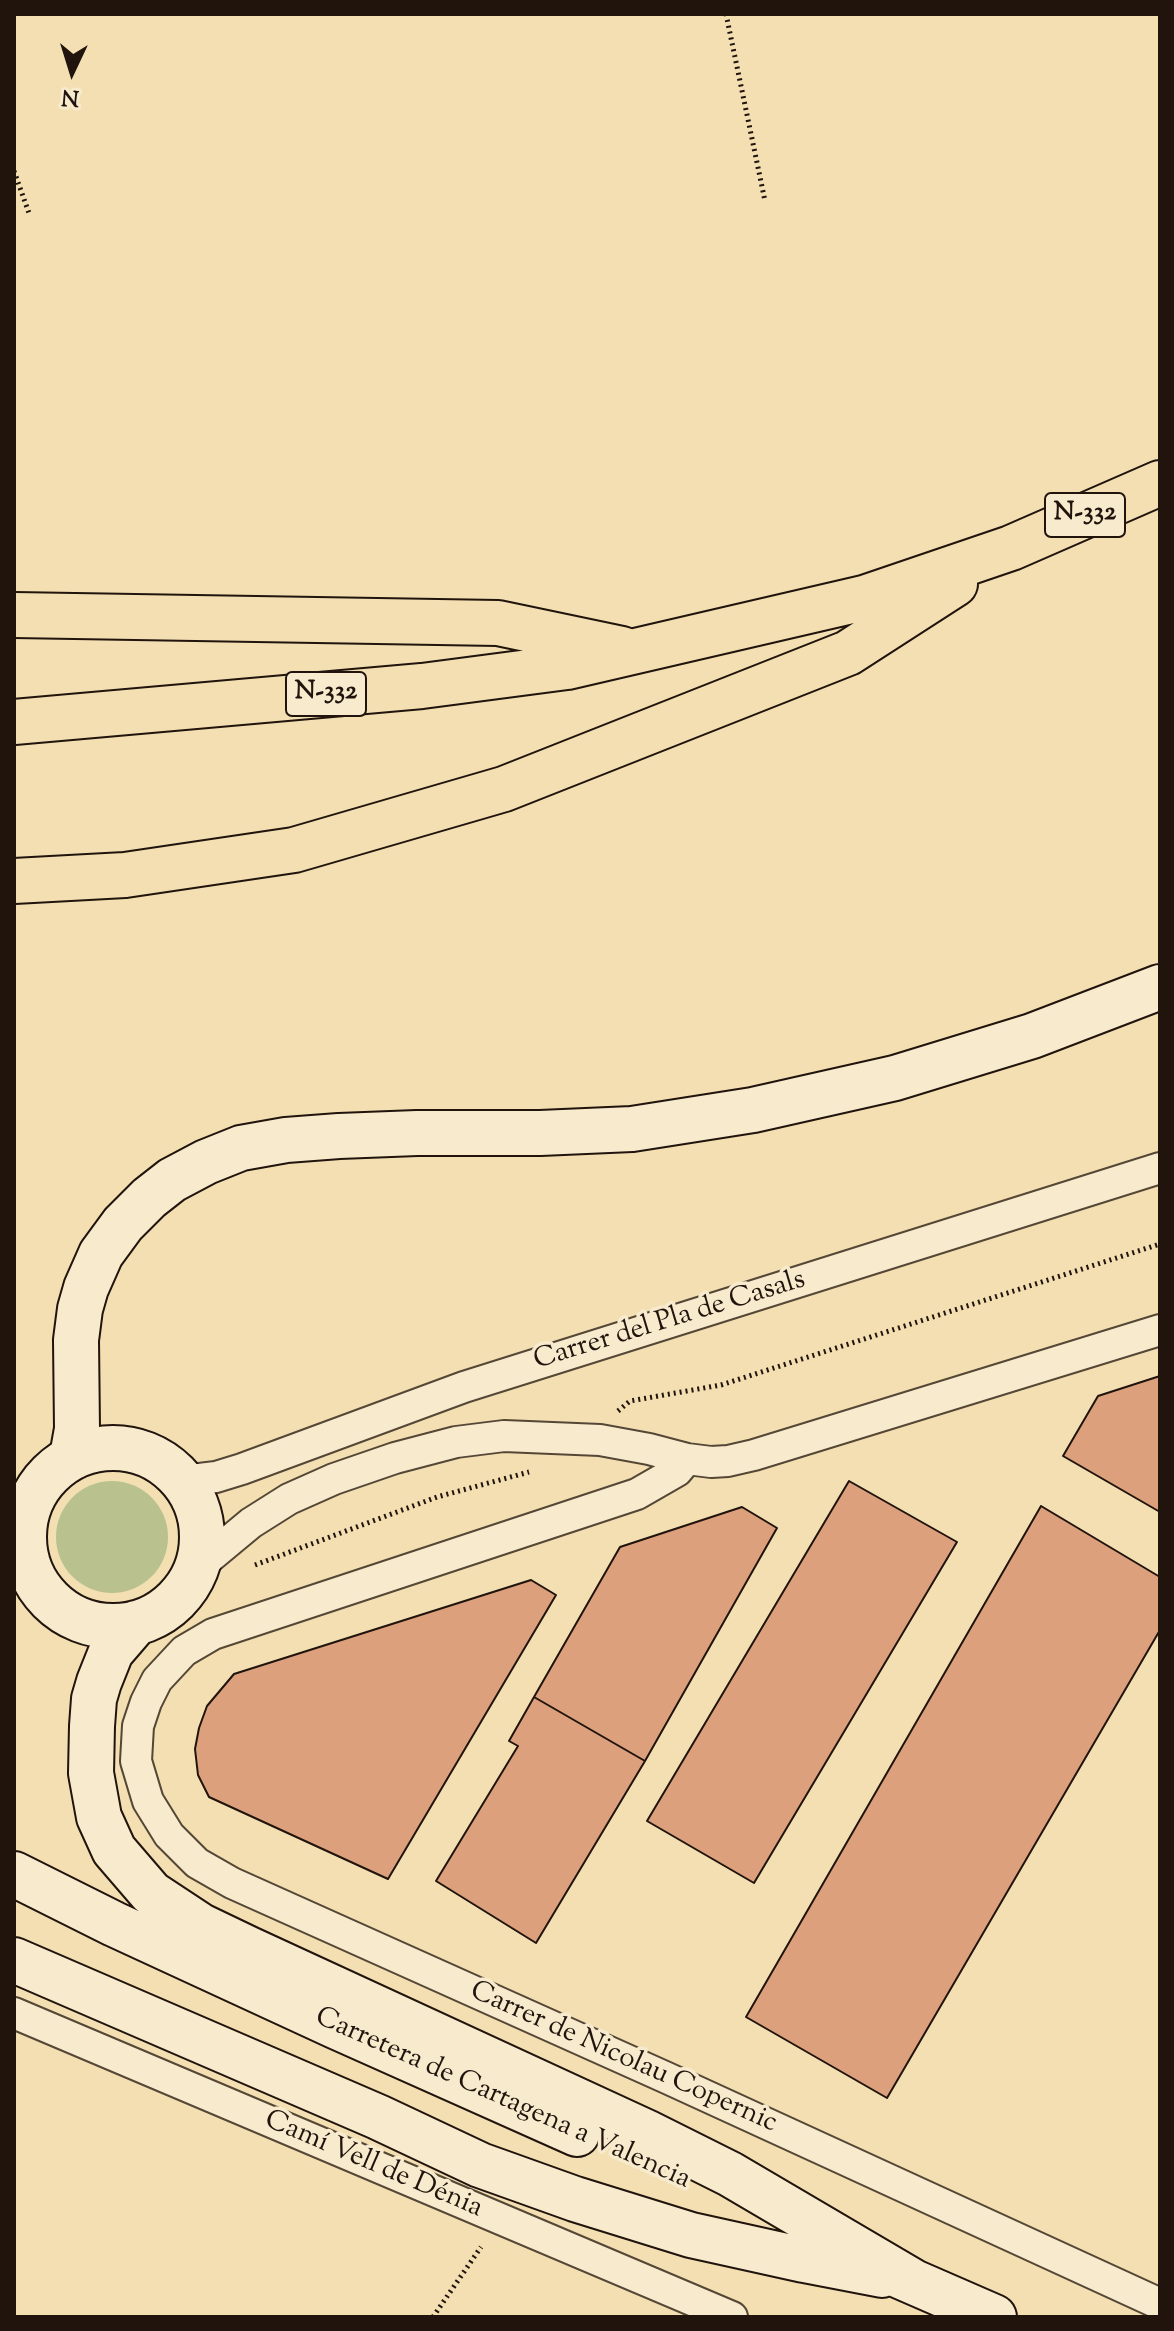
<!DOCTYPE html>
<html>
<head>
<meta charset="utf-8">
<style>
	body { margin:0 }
	#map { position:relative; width:1174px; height:2331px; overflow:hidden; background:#f3dfb2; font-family:"Sorts Mill Goudy",serif }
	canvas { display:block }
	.frame { position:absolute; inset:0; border:16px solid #20140d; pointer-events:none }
	.north { position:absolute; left:32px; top:32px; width:80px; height:80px; -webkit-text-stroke:6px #f7eacd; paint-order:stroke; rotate:184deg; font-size:22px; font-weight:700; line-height:32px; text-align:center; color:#20140d }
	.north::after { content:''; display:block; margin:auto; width:28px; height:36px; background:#20140d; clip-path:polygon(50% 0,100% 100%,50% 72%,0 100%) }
</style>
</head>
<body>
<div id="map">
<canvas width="1174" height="2331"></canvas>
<div class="frame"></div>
<div class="north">N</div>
</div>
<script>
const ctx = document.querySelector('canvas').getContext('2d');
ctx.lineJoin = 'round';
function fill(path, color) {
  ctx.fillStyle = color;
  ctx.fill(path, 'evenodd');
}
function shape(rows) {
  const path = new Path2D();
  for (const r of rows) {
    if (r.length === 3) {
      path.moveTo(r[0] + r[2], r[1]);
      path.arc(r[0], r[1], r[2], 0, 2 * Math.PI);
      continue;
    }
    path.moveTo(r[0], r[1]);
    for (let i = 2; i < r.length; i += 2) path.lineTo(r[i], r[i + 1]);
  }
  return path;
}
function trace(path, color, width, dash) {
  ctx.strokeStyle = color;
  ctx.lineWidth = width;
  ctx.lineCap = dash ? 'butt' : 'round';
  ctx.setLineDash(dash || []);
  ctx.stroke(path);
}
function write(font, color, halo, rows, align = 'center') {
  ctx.font = font + ' "Sorts Mill Goudy",serif';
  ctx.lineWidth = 7;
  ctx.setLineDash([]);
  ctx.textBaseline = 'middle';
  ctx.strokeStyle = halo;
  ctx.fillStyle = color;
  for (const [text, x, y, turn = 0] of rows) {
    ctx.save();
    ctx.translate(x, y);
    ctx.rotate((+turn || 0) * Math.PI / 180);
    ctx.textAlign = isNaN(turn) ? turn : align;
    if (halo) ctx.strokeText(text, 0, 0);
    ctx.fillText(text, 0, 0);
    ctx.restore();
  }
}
const green = shape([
	[112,1537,56]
]);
const building = shape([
	[1160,1376,1160,1512,1063,1456,1098,1396,1160,1376],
	[849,1481,957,1542,754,1883,647,1821,849,1481],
	[1041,1506,1160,1577,1160,1630,887,2098,746,2017,1041,1506],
	[742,1507,777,1528,645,1761,534,1697,620,1547,742,1507],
	[531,1580,556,1595,388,1879,209,1797,198,1775,195,1749,199,1728,207,1706,234,1674,531,1580],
	[534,1697,645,1761,536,1943,436,1881,518,1746,509,1741,534,1697]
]);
const path = shape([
	[726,14,765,201],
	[14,171,30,216],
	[618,1411,630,1401,721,1385,1160,1244],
	[255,1565,437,1497,529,1472],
	[433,2317,481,2247]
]);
const minor = shape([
	[687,1459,677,1471,637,1494,213,1634,184,1651,157,1680,146,1702,138,1726,136,1761,148,1801,169,1835,197,1863,232,1883,667,2078,1160,2304],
	[183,1481,216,1477,242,1469,464,1387,1160,1168],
	[198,1567,251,1523,289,1499,334,1479,395,1458,456,1442,504,1436,600,1440,649,1449,687,1459,711,1462,728,1461,754,1455,1160,1330],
	[14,2013,732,2317]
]);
const secondary = shape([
	[113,1537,89],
	[72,1457,77,1429,76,1340,80,1309,86,1288,101,1254,123,1224,149,1198,172,1180,206,1162,241,1148,286,1140,339,1136,417,1133,540,1133,632,1129,753,1110,895,1078,1032,1036,1160,987],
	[136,1623,111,1652,99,1682,94,1699,92,1726,91,1773,99,1817,114,1850,151,1893,201,1926,249,1949,646,2132,730,2174,912,2281],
	[14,1874,114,1924,335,2026,577,2134],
	[14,1960,378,2117,480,2165,575,2199,691,2235,804,2260,882,2275],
	[886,2270,994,2317]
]);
const trunk = shape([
	[14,615,498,623,622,649],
	[14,722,422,686,567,667,864,598,1011,548,1160,483],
	[14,881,125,875,294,850,504,789,848,653,955,584]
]);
const shields = [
	[1085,515,80],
	[326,694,80]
];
const shieldNames = [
	["N-332",1085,515],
	["N-332",326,694]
];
const streetNames = [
	["Carrer del Pla de Casals",670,1322,-17],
	["Carrer de Nicolau Copernic",623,2059,24],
	["Carretera de Cartagena a Valencia",502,2100,24],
	["Camí Vell de Dénia",373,2166,23]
];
fill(green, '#b9c28e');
fill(building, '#dca07d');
trace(building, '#20140d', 2);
trace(minor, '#554736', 34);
trace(secondary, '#20140d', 48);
trace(trunk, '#20140d', 48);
trace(path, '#20140d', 5, [2, 4]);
trace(minor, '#f7eacd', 30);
trace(secondary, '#f7eacd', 44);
trace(trunk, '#f3dfb2', 44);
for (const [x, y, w] of shields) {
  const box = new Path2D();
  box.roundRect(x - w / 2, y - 22, w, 44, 6);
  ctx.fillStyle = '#f7eacd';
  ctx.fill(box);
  trace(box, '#20140d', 2);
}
write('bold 26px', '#20140d', null, shieldNames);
write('28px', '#20140d', '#f7eacd', streetNames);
</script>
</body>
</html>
